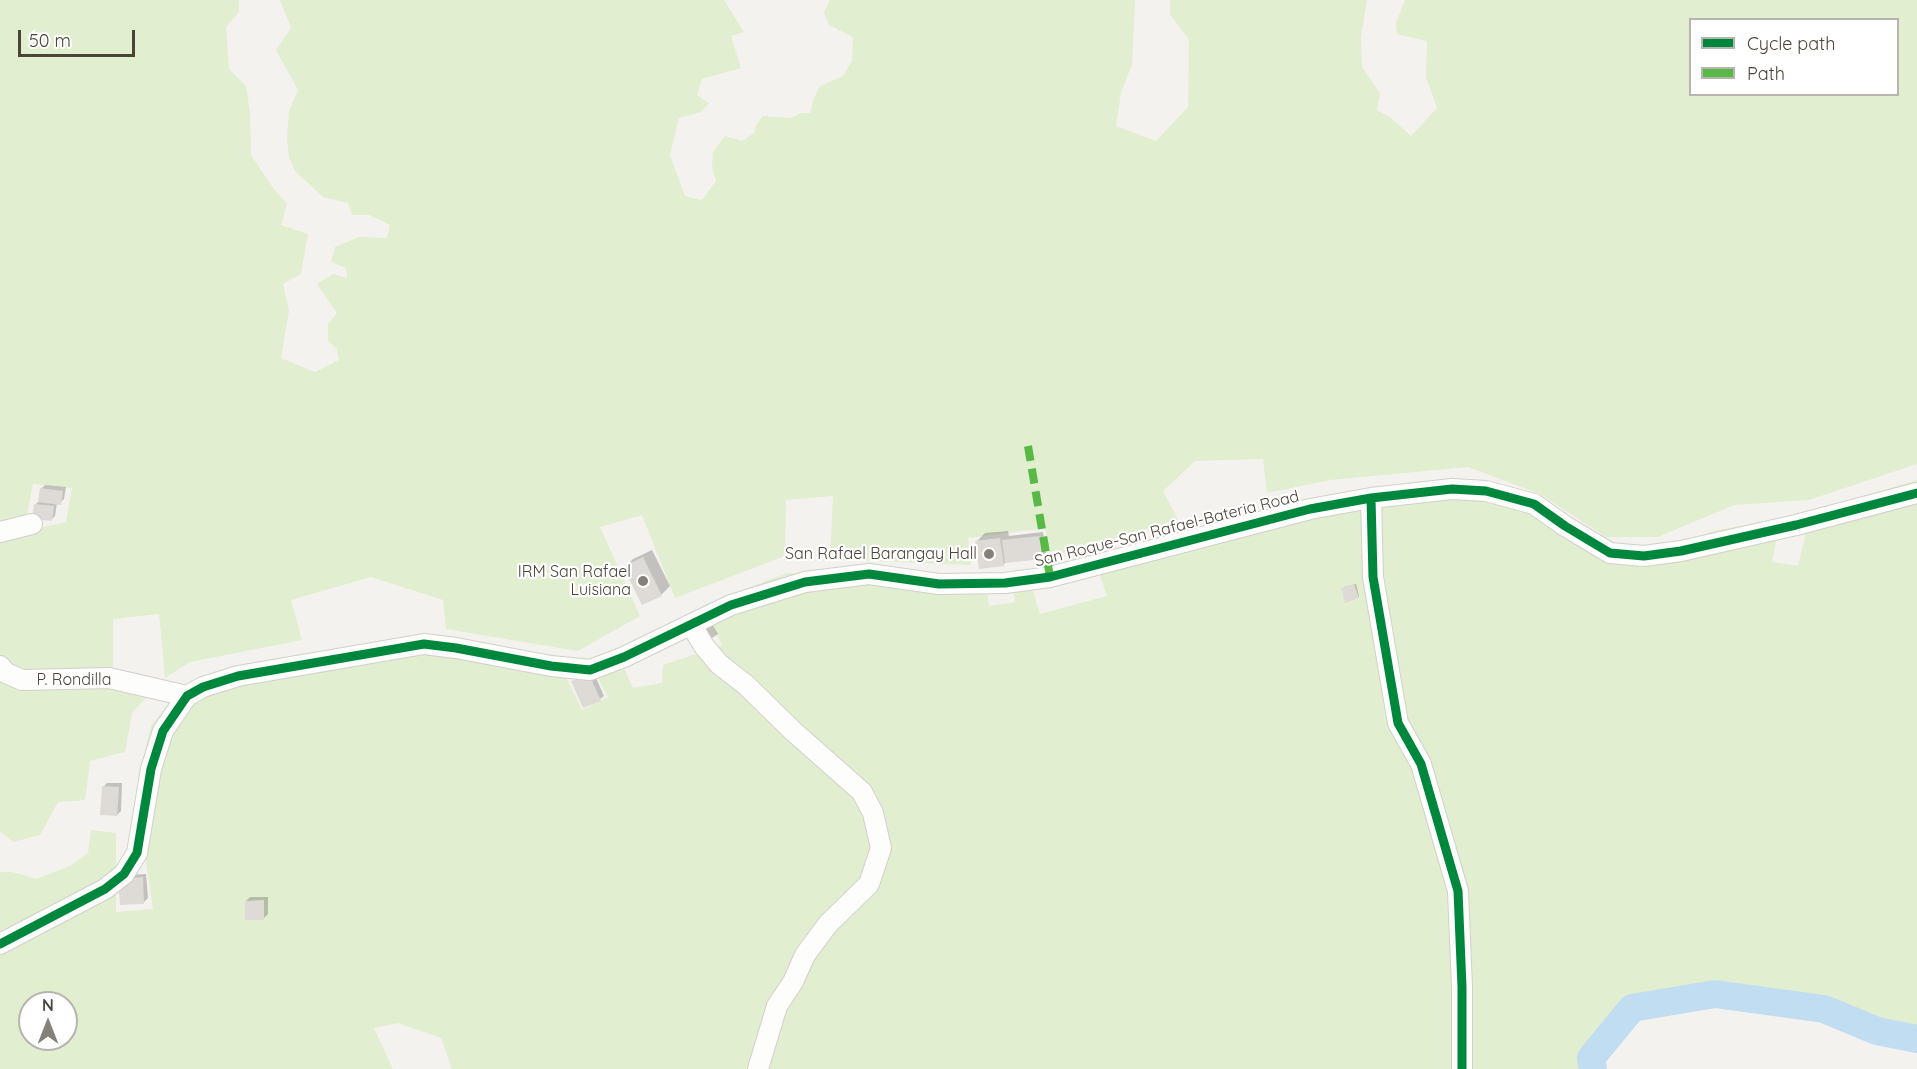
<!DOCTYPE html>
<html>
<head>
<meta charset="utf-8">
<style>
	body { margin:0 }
	#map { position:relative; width:1917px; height:1069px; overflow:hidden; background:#f4f2ee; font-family:Quicksand,sans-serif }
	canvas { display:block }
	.legend { position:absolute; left:1689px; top:18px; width:210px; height:78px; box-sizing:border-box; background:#fff; border:2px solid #b7b4b0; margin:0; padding:8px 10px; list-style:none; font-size:18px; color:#4b4439 }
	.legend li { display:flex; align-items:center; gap:12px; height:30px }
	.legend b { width:30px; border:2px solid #b7b4b0 }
	.north { position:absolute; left:18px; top:991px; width:60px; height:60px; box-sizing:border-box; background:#fff; border:2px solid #b7b4b0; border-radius:50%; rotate:0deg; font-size:16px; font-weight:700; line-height:24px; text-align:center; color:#4b4439 }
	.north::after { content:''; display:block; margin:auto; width:21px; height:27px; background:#868178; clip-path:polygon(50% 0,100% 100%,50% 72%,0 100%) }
	.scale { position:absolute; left:18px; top:30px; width:117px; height:27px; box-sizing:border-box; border:3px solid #4b4439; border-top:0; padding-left:8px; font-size:18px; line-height:21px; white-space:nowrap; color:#4b4439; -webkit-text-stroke:4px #fff; paint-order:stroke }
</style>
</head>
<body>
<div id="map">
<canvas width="1917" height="1069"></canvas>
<ul class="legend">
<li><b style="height:8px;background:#00873e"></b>Cycle path</li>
<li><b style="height:8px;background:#58b947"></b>Path</li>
</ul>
<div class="north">N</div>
<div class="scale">50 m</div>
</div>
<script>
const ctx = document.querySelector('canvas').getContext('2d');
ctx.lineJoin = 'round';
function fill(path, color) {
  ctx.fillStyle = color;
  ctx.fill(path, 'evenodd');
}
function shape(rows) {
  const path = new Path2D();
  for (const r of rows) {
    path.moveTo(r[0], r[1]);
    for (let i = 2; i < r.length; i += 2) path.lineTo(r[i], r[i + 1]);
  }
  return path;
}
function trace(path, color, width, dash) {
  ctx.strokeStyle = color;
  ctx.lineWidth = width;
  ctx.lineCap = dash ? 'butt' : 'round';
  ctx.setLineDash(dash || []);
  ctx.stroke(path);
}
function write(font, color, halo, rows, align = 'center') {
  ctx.font = font + ' Quicksand,sans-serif';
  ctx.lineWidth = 4.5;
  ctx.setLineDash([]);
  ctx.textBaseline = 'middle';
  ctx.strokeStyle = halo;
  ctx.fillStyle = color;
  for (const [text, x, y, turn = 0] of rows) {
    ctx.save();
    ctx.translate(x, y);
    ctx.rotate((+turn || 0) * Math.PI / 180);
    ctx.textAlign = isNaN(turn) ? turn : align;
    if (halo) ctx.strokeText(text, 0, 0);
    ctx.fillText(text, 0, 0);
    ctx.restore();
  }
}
const green = shape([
	[0,0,239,0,239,12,226,27,229,69,246,86,250,113,251,155,273,188,287,204,281,225,308,234,301,274,283,284,289,310,281,358,315,372,339,360,337,349,328,341,328,324,337,313,317,284,333,274,347,278,346,268,331,262,335,247,359,237,387,238,390,225,369,215,352,215,348,203,323,197,295,171,289,157,287,139,289,111,298,90,276,50,291,28,280,0,724,0,744,32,731,36,741,68,702,79,697,95,709,103,701,112,679,118,670,155,685,196,702,200,716,181,712,167,713,152,725,136,742,141,754,133,756,125,763,116,791,118,801,113,810,113,814,98,820,86,843,76,852,61,853,37,829,25,824,13,830,0,1135,0,1132,64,1121,93,1116,126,1156,141,1188,107,1189,40,1170,14,1170,0,1367,0,1361,37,1362,67,1380,93,1377,110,1391,118,1411,136,1437,108,1426,77,1427,41,1397,34,1396,23,1405,0,1917,0,1917,464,1809,500,1734,505,1658,537,1606,537,1540,494,1468,467,1330,480,1267,493,1263,459,1195,461,1163,491,1178,520,1050,557,1045,528,968,538,971,565,830,559,833,496,786,500,785,556,675,598,642,515,600,527,640,616,578,651,446,629,443,600,371,577,291,600,302,640,190,662,165,678,159,614,113,619,113,680,156,687,132,713,125,752,90,761,85,800,58,802,40,835,13,842,0,831,0,537,66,522,72,488,33,484,26,519,0,525],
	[1690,20,1898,20,1898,94,1690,94],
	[1917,480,1917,1029,1882,1023,1822,999,1718,986,1631,1000,1584,1053,1586,1069,452,1069,441,1038,398,1023,374,1028,393,1069,0,1069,0,872,12,872,36,879,70,866,88,853,91,830,116,833,116,912,153,909,146,862,134,838,139,774,151,726,178,692,230,668,340,656,417,643,560,665,582,710,608,697,591,665,615,648,633,688,662,683,663,665,722,645,702,606,787,573,917,584,986,583,989,606,1015,602,1011,579,1028,575,1040,614,1107,596,1095,561,1469,483,1564,532,1608,559,1669,548,1713,531,1780,519,1772,562,1798,566,1811,512],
	[30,1003,66,1003,66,1039,30,1039]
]);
const shadow = shape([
	[45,485,66,487,64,499,60,503,57,503,55,516,51,520,36,504,39,501,41,489],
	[1008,531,1009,536,1043,532,1046,553,1042,557,1006,562,1003,565,976,542,985,533],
	[652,550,670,586,661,595,625,567,633,559],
	[1356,584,1359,596,1358,597,1344,587],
	[710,621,718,634,706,642,698,628],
	[593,671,604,696,600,699,573,682,577,678],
	[107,783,122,783,121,811,117,815,104,786],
	[146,874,148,898,144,902,124,875],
	[250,897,268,897,268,914,264,918,246,901]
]);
const river = shape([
	[1593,1069,1591,1058,1632,1008,1715,994,1824,1009,1877,1031,1917,1039]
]);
const building = shape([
	[40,488,63,491,61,505,38,502],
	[34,504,54,506,52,521,32,519],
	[1040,536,1043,559,1005,563,1002,540],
	[1000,538,1004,566,979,569,975,541],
	[643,557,662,596,642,605,623,567],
	[1354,584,1359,598,1345,603,1341,588],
	[589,674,601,701,583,708,571,681],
	[102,786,119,787,117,816,100,815],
	[143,877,144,904,120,905,118,879],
	[264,900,264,920,245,920,245,901]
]);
const minor = shape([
	[1371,498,1373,577,1398,723,1421,764,1458,891,1462,987,1462,1069],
	[0,532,32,524],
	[692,626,704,646,719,664,746,685,793,731,862,792,873,813,881,848,869,884,828,924,805,955,793,982,777,1006,758,1069],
	[0,666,6,673,22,680,109,678,187,696],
	[0,944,105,889,124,874,137,853,151,769,163,731,187,696,203,687,238,676,424,644,456,648,551,666,590,670,624,657,731,605,805,582,869,574,939,584,1005,583,1050,577,1310,509,1371,498,1452,489,1486,491,1534,504,1565,526,1610,553,1644,556,1681,551,1796,525,1917,493]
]);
const quiet = shape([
	[1028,446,1050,577]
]);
const cycleway = shape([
	[1371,498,1373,577,1398,723,1421,764,1458,891,1462,987,1462,1069],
	[0,944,105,889,124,874,137,853,151,769,163,731,187,696,203,687,238,676,424,644,456,648,551,666,590,670,624,657,731,605,805,582,869,574,939,584,1005,583,1050,577,1310,509,1371,498,1452,489,1486,491,1534,504,1565,526,1610,553,1644,556,1681,551,1796,525,1917,493]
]);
const markers = [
	[989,554,6,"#868178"],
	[643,581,6,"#868178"]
];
const streetNames = [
	["San Roque-San Rafael-Bateria Road",1167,529,-14],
	["P. Rondilla",74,680]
];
const poiNames = [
	["San Rafael Barangay Hall",977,554],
	["IRM San Rafael",631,572],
	["Luisiana",631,590]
];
fill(green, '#e1eecf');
fill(shadow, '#0003');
trace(river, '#c0ddf1', 28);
fill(building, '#dedbd6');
trace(minor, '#d2d0cb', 22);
trace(minor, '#fdfdfc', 20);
trace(quiet, '#58b947', 8, [15, 8]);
trace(cycleway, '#00873e', 9);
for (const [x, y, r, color] of markers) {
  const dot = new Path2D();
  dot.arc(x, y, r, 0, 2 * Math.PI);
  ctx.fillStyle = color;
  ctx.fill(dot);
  trace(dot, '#fff', 2);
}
write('16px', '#4b4439', '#fff', streetNames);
write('16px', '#4b4439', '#fff', poiNames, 'right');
</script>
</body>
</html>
